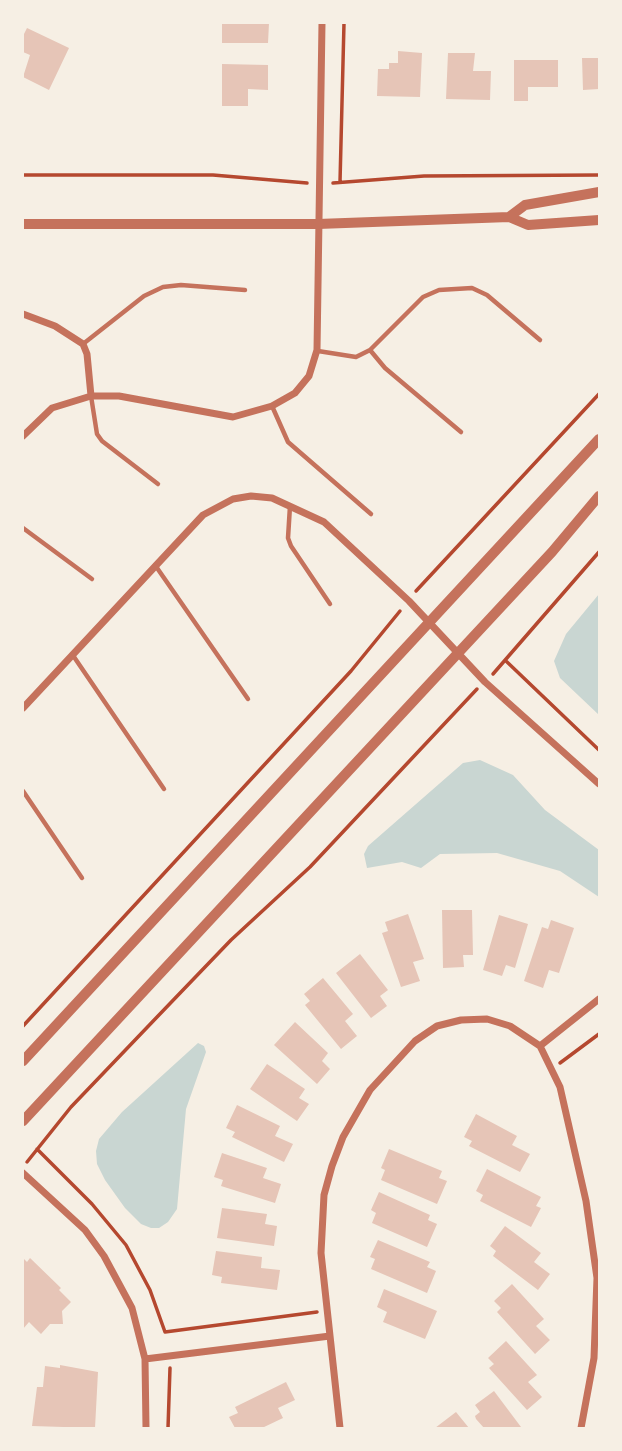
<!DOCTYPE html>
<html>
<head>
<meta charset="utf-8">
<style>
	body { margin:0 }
	#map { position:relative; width:622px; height:1451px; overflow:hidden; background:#f6efe4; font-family:"Public Sans",sans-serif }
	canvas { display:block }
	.frame { position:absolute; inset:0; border:24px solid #f6efe4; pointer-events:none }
</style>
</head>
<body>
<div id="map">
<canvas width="622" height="1451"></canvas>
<div class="frame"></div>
</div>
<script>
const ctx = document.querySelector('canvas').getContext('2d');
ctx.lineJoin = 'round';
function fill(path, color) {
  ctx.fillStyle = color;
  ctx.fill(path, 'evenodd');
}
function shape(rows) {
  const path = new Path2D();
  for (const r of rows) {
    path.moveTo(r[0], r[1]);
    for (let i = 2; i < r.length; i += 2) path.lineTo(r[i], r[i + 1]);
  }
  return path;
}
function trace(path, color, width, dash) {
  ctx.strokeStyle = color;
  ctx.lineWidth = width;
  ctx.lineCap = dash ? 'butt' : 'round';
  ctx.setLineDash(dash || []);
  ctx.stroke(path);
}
const water = shape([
	[599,594,599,715,560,678,554,661,566,634],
	[480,760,513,775,545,810,599,850,599,897,560,871,497,853,440,854,421,868,402,862,367,868,364,854,368,846,463,763],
	[198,1043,204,1046,206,1052,186,1109,177,1209,168,1222,159,1228,151,1228,141,1224,125,1208,105,1180,97,1164,96,1151,99,1139,122,1112]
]);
const building = shape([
	[222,23,269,23,268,43,222,43],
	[27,28,69,48,49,90,23,77,30,55,23,52,23,36],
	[398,51,422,53,420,97,377,96,378,69,389,69,389,63,398,63],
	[448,53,475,53,473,71,491,71,490,100,446,99],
	[582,58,599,58,599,89,583,90],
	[514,60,558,60,558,87,528,87,528,101,514,101],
	[222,64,268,65,268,90,248,89,248,106,222,106],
	[442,910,472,910,473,955,463,955,464,967,443,968],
	[408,914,424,959,413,962,420,981,401,987,382,933,388,931,385,922],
	[499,915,528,924,515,968,506,965,502,976,483,970],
	[551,920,574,928,559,973,549,970,543,988,524,981,542,927,548,929],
	[360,954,388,990,380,996,387,1006,371,1018,336,973],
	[323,978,353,1014,345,1021,357,1036,341,1049,305,1005,310,1001,304,994],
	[295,1022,328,1053,322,1061,330,1069,317,1084,274,1045],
	[267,1064,305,1089,299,1098,309,1104,297,1121,250,1089],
	[237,1105,280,1126,275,1136,293,1144,284,1162,232,1137,235,1132,226,1128],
	[476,1114,517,1136,512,1145,530,1154,520,1172,469,1146,472,1141,464,1137],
	[389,1149,442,1171,439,1178,447,1181,437,1204,381,1180,385,1170,381,1168],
	[222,1153,267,1168,263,1178,281,1184,275,1203,221,1186,223,1180,214,1177],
	[487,1169,541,1197,536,1206,541,1208,531,1227,480,1201,483,1195,476,1191],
	[379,1192,430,1215,428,1220,437,1224,427,1247,372,1223,376,1213,371,1210],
	[222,1208,267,1214,265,1224,277,1226,274,1246,217,1238],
	[505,1226,541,1253,534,1262,550,1274,538,1290,493,1256,496,1251,490,1246],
	[378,1240,430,1262,427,1267,436,1271,427,1293,371,1269,375,1259,370,1257],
	[216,1251,262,1257,261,1268,280,1270,277,1290,221,1283,222,1277,212,1275],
	[23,1258,27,1262,30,1258,61,1288,59,1290,71,1302,62,1311,63,1324,50,1324,41,1334,29,1322,23,1329],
	[512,1284,544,1319,536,1326,550,1340,535,1354,497,1312,501,1308,494,1301],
	[384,1289,437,1311,425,1339,383,1322,387,1312,377,1307],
	[506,1341,537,1375,528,1382,542,1397,527,1410,489,1368,494,1364,488,1358],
	[60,1365,98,1372,95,1428,32,1426,37,1387,43,1387,45,1366,60,1368],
	[286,1382,295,1400,278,1408,283,1418,262,1428,235,1428,229,1417,238,1413,235,1407],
	[494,1391,521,1427,519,1428,484,1428,476,1419,475,1416,480,1412,475,1405],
	[456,1412,469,1428,435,1428]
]);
const path = shape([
	[23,175,213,175,307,183],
	[340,182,344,23],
	[333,183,424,176,599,175],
	[416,591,599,394],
	[506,661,599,750],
	[493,674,599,552],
	[23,1026,351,671,400,611],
	[560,1063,599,1034],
	[37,1149,92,1204,126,1245,150,1290,165,1332,317,1312],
	[27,1162,71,1107,158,1016,231,940,310,867,477,689],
	[168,1428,170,1368]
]);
const service = shape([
	[83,344,144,296,163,287,181,285,245,290],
	[370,350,423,297,439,290,472,288,487,295,540,340],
	[318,351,356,357,370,350,385,368,461,432],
	[91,396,97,434,102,441,158,484],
	[272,406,288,442,371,514],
	[290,506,288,538,291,546,330,604],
	[23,528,92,579],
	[155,565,248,699],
	[72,654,164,789],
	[23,791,82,878]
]);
const minor = shape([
	[23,314,55,326,83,344,87,354,91,396],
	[23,436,52,408,91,396,119,396,233,417,272,406,295,393,309,376,317,350,322,23],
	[23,708,203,515,233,499,251,496,272,498,324,522,409,601,485,682,599,784],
	[540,1046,599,999],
	[23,1173,85,1230,104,1256,132,1308,145,1359,146,1428],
	[145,1359,330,1336],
	[340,1428,321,1253,324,1195,332,1166,343,1137,370,1090,415,1041,437,1026,461,1020,487,1019,510,1026,540,1046,560,1087,586,1201,597,1278,594,1358,581,1428]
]);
const tertiary = shape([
	[509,217,525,205,599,192],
	[23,224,318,224,509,217,528,225,599,220],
	[23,1061,599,439],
	[23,1121,552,552,599,496]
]);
fill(water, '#c9d6d2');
fill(building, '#e6c5b7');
trace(path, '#b5482f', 3.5);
trace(service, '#c5725c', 4.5);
trace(minor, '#c5725c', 7);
trace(tertiary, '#c5725c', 10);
</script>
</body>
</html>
